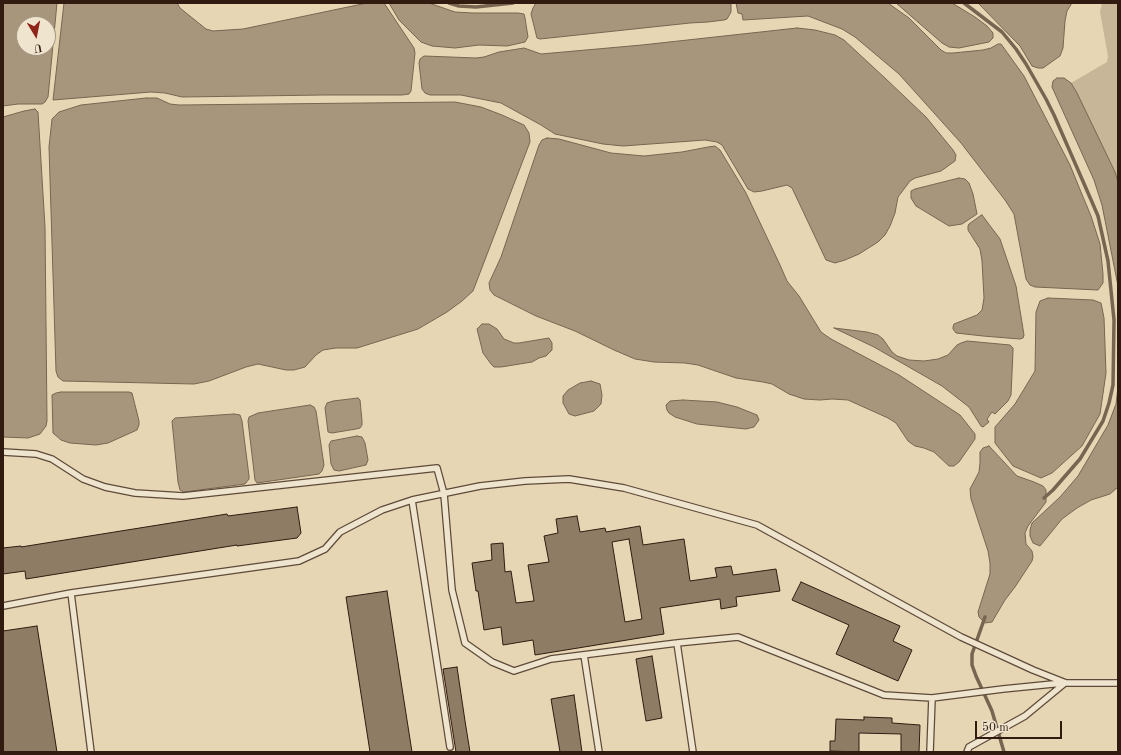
<!DOCTYPE html>
<html>
<head>
<meta charset="utf-8">
<style>
	body { margin:0 }
	#map { position:relative; width:1121px; height:755px; overflow:hidden; background:#e6d6b3; font-family:"Old Standard TT",serif }
	canvas { display:block }
	.frame { position:absolute; inset:0; border:4px solid #311b11; pointer-events:none }
	.north { position:absolute; left:16px; top:16px; width:40px; height:40px; box-sizing:border-box; background:#efe4ce; border:1px solid #a39482; border-radius:50%; rotate:170deg; font-size:11px; font-weight:700; line-height:16px; text-align:center; color:#311b11 }
	.north::after { content:''; display:block; margin:auto; width:14px; height:18px; background:#8f2418; clip-path:polygon(50% 0,100% 100%,50% 72%,0 100%) }
	.scale { position:absolute; left:975px; top:721px; width:87px; height:18px; box-sizing:border-box; border:2px solid #311b11; border-top:0; padding-left:5px; font-size:12px; line-height:14px; white-space:nowrap; color:#311b11; -webkit-text-stroke:3px #efe4ce; paint-order:stroke }
</style>
</head>
<body>
<div id="map">
<canvas width="1121" height="755"></canvas>
<div class="frame"></div>
<div class="north">U</div>
<div class="scale">50 m</div>
</div>
<script>
const ctx = document.querySelector('canvas').getContext('2d');
ctx.lineJoin = 'round';
function fill(path, color) {
  ctx.fillStyle = color;
  ctx.fill(path, 'evenodd');
}
function shape(rows) {
  const path = new Path2D();
  for (const r of rows) {
    path.moveTo(r[0], r[1]);
    for (let i = 2; i < r.length; i += 2) path.lineTo(r[i], r[i + 1]);
  }
  return path;
}
function trace(path, color, width, dash) {
  ctx.strokeStyle = color;
  ctx.lineWidth = width;
  ctx.lineCap = dash ? 'butt' : 'round';
  ctx.setLineDash(dash || []);
  ctx.stroke(path);
}
const green = shape([
	[1102,3,1118,3,1118,182,1115,172,1071,83,1107,62,1108,56,1100,12]
]);
const water = shape([
	[3,3,57,3,48,97,45,102,42,104,18,104,3,106,3,3],
	[24,24,48,24,48,48,24,48,24,24],
	[64,3,177,3,180,8,206,29,213,31,243,29,367,3,384,3,414,48,415,53,411,91,409,94,402,95,324,95,182,97,165,93,151,92,53,100,64,3],
	[389,3,429,3,455,12,473,13,518,13,524,14,525,18,528,37,525,42,507,46,479,45,455,48,432,46,421,42,399,20,389,3],
	[536,3,731,3,731,12,727,19,724,20,708,22,690,23,540,39,537,38,531,14,533,8,536,3],
	[736,3,888,3,909,18,941,50,946,53,953,53,983,50,991,48,998,44,1001,44,1024,76,1070,165,1081,192,1091,216,1100,244,1103,274,1103,283,1098,290,1035,287,1030,285,1026,279,1014,214,1005,200,961,143,899,74,855,37,842,29,808,16,743,20,742,14,738,13,736,3],
	[896,3,952,3,975,17,987,26,993,33,993,38,989,42,959,48,949,47,942,43,896,3],
	[978,3,1072,3,1067,11,1065,21,1063,48,1060,56,1043,68,1038,68,1032,66,1020,46,978,3],
	[797,28,815,30,835,35,844,40,886,79,926,117,953,150,956,155,955,161,941,171,915,178,910,181,898,197,895,213,890,226,885,235,878,242,859,254,845,260,835,263,826,260,792,188,787,185,762,191,754,192,748,189,722,145,717,142,705,140,623,146,603,144,555,134,541,125,501,103,461,95,430,95,425,93,422,89,419,63,420,59,424,56,476,58,484,57,499,52,524,48,541,54,642,45,797,28],
	[1057,78,1064,78,1071,83,1077,93,1115,172,1118,182,1118,286,1102,205,1094,180,1052,87,1053,81,1057,78],
	[146,98,157,98,170,104,179,105,455,102,481,107,502,115,524,125,529,133,530,142,473,291,462,301,447,312,418,329,357,348,336,348,323,350,316,355,305,367,294,370,286,370,258,364,246,367,209,381,194,384,63,381,58,377,56,371,49,147,52,119,59,112,81,105,146,98],
	[35,109,38,112,45,227,47,421,46,426,40,434,28,438,3,437,3,117,24,111,35,109],
	[547,138,559,139,611,153,644,156,682,152,708,147,715,146,720,150,746,193,780,265,787,281,799,296,821,332,831,339,899,375,960,415,975,434,975,439,959,462,954,466,949,466,934,452,924,448,915,446,908,441,896,423,888,418,848,400,832,399,820,400,804,399,789,394,772,384,763,382,736,378,698,365,685,363,654,362,635,359,614,350,575,331,536,316,494,295,490,290,489,283,501,257,539,145,542,140,547,138],
	[959,178,965,179,969,183,973,194,977,214,962,224,949,226,916,206,911,198,911,191,915,189,959,178],
	[982,215,1000,239,1016,286,1024,335,1023,338,1020,339,983,336,956,333,953,329,953,327,954,324,977,315,982,310,984,298,982,261,980,249,968,230,968,226,969,224,980,216,982,215],
	[1048,298,1093,300,1101,303,1104,318,1106,373,1100,414,1082,446,1052,473,1041,478,1013,466,995,443,995,427,1015,404,1035,371,1036,312,1040,301,1048,298],
	[482,324,489,324,497,329,504,339,514,343,519,343,549,338,552,343,552,350,546,356,539,358,532,362,501,367,494,367,491,364,483,353,477,329,482,324],
	[834,328,867,332,878,335,883,339,892,352,897,356,909,360,924,361,938,359,948,355,957,345,961,343,967,341,1010,345,1013,348,1013,351,1011,395,1008,401,995,414,992,412,987,419,989,422,983,427,981,426,969,407,942,386,874,347,834,328],
	[591,381,600,384,602,395,601,404,594,411,575,416,569,414,563,403,563,396,568,390,580,383,591,381],
	[1118,387,1118,487,1110,494,1091,500,1077,508,1062,519,1040,546,1033,543,1030,536,1030,530,1032,523,1060,497,1078,476,1108,425,1116,404,1118,387],
	[61,392,129,392,132,393,139,421,139,425,137,430,108,443,96,445,70,443,61,440,53,433,52,395,56,393,61,392],
	[358,398,360,400,362,421,362,425,360,428,356,429,332,433,328,432,325,408,327,403,333,401,358,398],
	[683,400,717,402,737,407,757,415,759,420,754,427,746,429,697,424,675,417,669,413,667,410,666,405,670,401,683,400],
	[310,405,314,407,316,411,324,465,322,471,319,474,257,483,255,480,248,421,249,417,258,413,310,405],
	[234,414,240,415,242,421,249,476,249,479,245,484,184,492,180,490,178,482,172,421,175,418,234,414],
	[357,436,362,437,365,443,368,460,366,465,339,471,334,470,331,464,329,445,331,441,357,436],
	[989,446,1017,476,1034,482,1043,486,1046,490,1046,502,1028,526,1025,533,1026,544,1032,551,1033,557,1032,561,1015,587,1005,600,992,622,985,623,979,617,978,612,990,574,990,563,988,551,971,499,970,489,979,472,980,463,980,452,983,448,989,446]
]);
const stream = shape([
	[449,3,459,6,476,7,513,3],
	[964,3,1002,32,1016,49,1026,64,1046,99,1054,115,1092,202,1098,216,1108,261,1114,320,1113,385,1109,403,1103,421,1080,459,1053,490,1044,498],
	[985,617,972,654,972,665,976,676,992,711,1004,752]
]);
const building = shape([
	[297,507,301,533,297,538,237,546,237,545,26,579,25,571,3,574,3,548,21,546,21,547,227,514,228,516,297,507],
	[577,516,580,532,605,528,606,532,640,526,643,545,684,539,690,581,717,577,715,568,731,566,733,575,776,569,780,591,736,597,737,606,721,609,720,599,660,608,664,634,535,655,533,640,503,645,501,627,484,630,478,591,476,591,472,563,492,560,491,544,503,543,505,572,511,571,516,603,534,601,528,565,549,562,544,536,558,533,556,519,577,516],
	[629,539,642,619,625,622,612,542,629,539],
	[801,582,900,626,893,641,912,650,898,681,836,654,849,625,792,600,801,582],
	[387,591,394,637,412,752,370,752,346,597,387,591],
	[37,626,57,752,3,752,3,631,37,626],
	[652,656,662,718,646,721,636,659,652,656],
	[457,667,465,721,470,752,456,752,443,669,457,667],
	[574,695,582,752,560,752,551,699,574,695],
	[864,717,892,718,892,723,920,725,919,752,901,752,901,734,859,733,859,752,830,751,830,741,835,741,836,719,864,720,864,717]
]);
const service = shape([
	[3,452,36,454,52,459,83,479,105,487,135,493,183,496,437,468,444,494,452,590,465,643,492,662,514,671,551,659,677,643],
	[412,500,450,747],
	[3,606,71,593],
	[584,655,599,752],
	[91,752,71,593,299,561,325,549,340,532,382,510,412,500,480,486,525,481,569,479,624,488,757,525,961,637,1033,670,1066,683,1118,683],
	[693,752,677,643,738,637,884,695,932,698,1003,689,1063,683],
	[930,752,932,698],
	[967,752,969,747,1025,716,1065,683]
]);
fill(green, '#c7b697');
fill(water, '#a8967c');
trace(water, '#786551', 1);
trace(stream, '#786551', 3.5);
fill(building, '#8f7c65');
trace(building, '#311b11', 1);
trace(service, '#5e4a3a', 8);
trace(service, '#efe4ce', 5.5);
</script>
</body>
</html>
